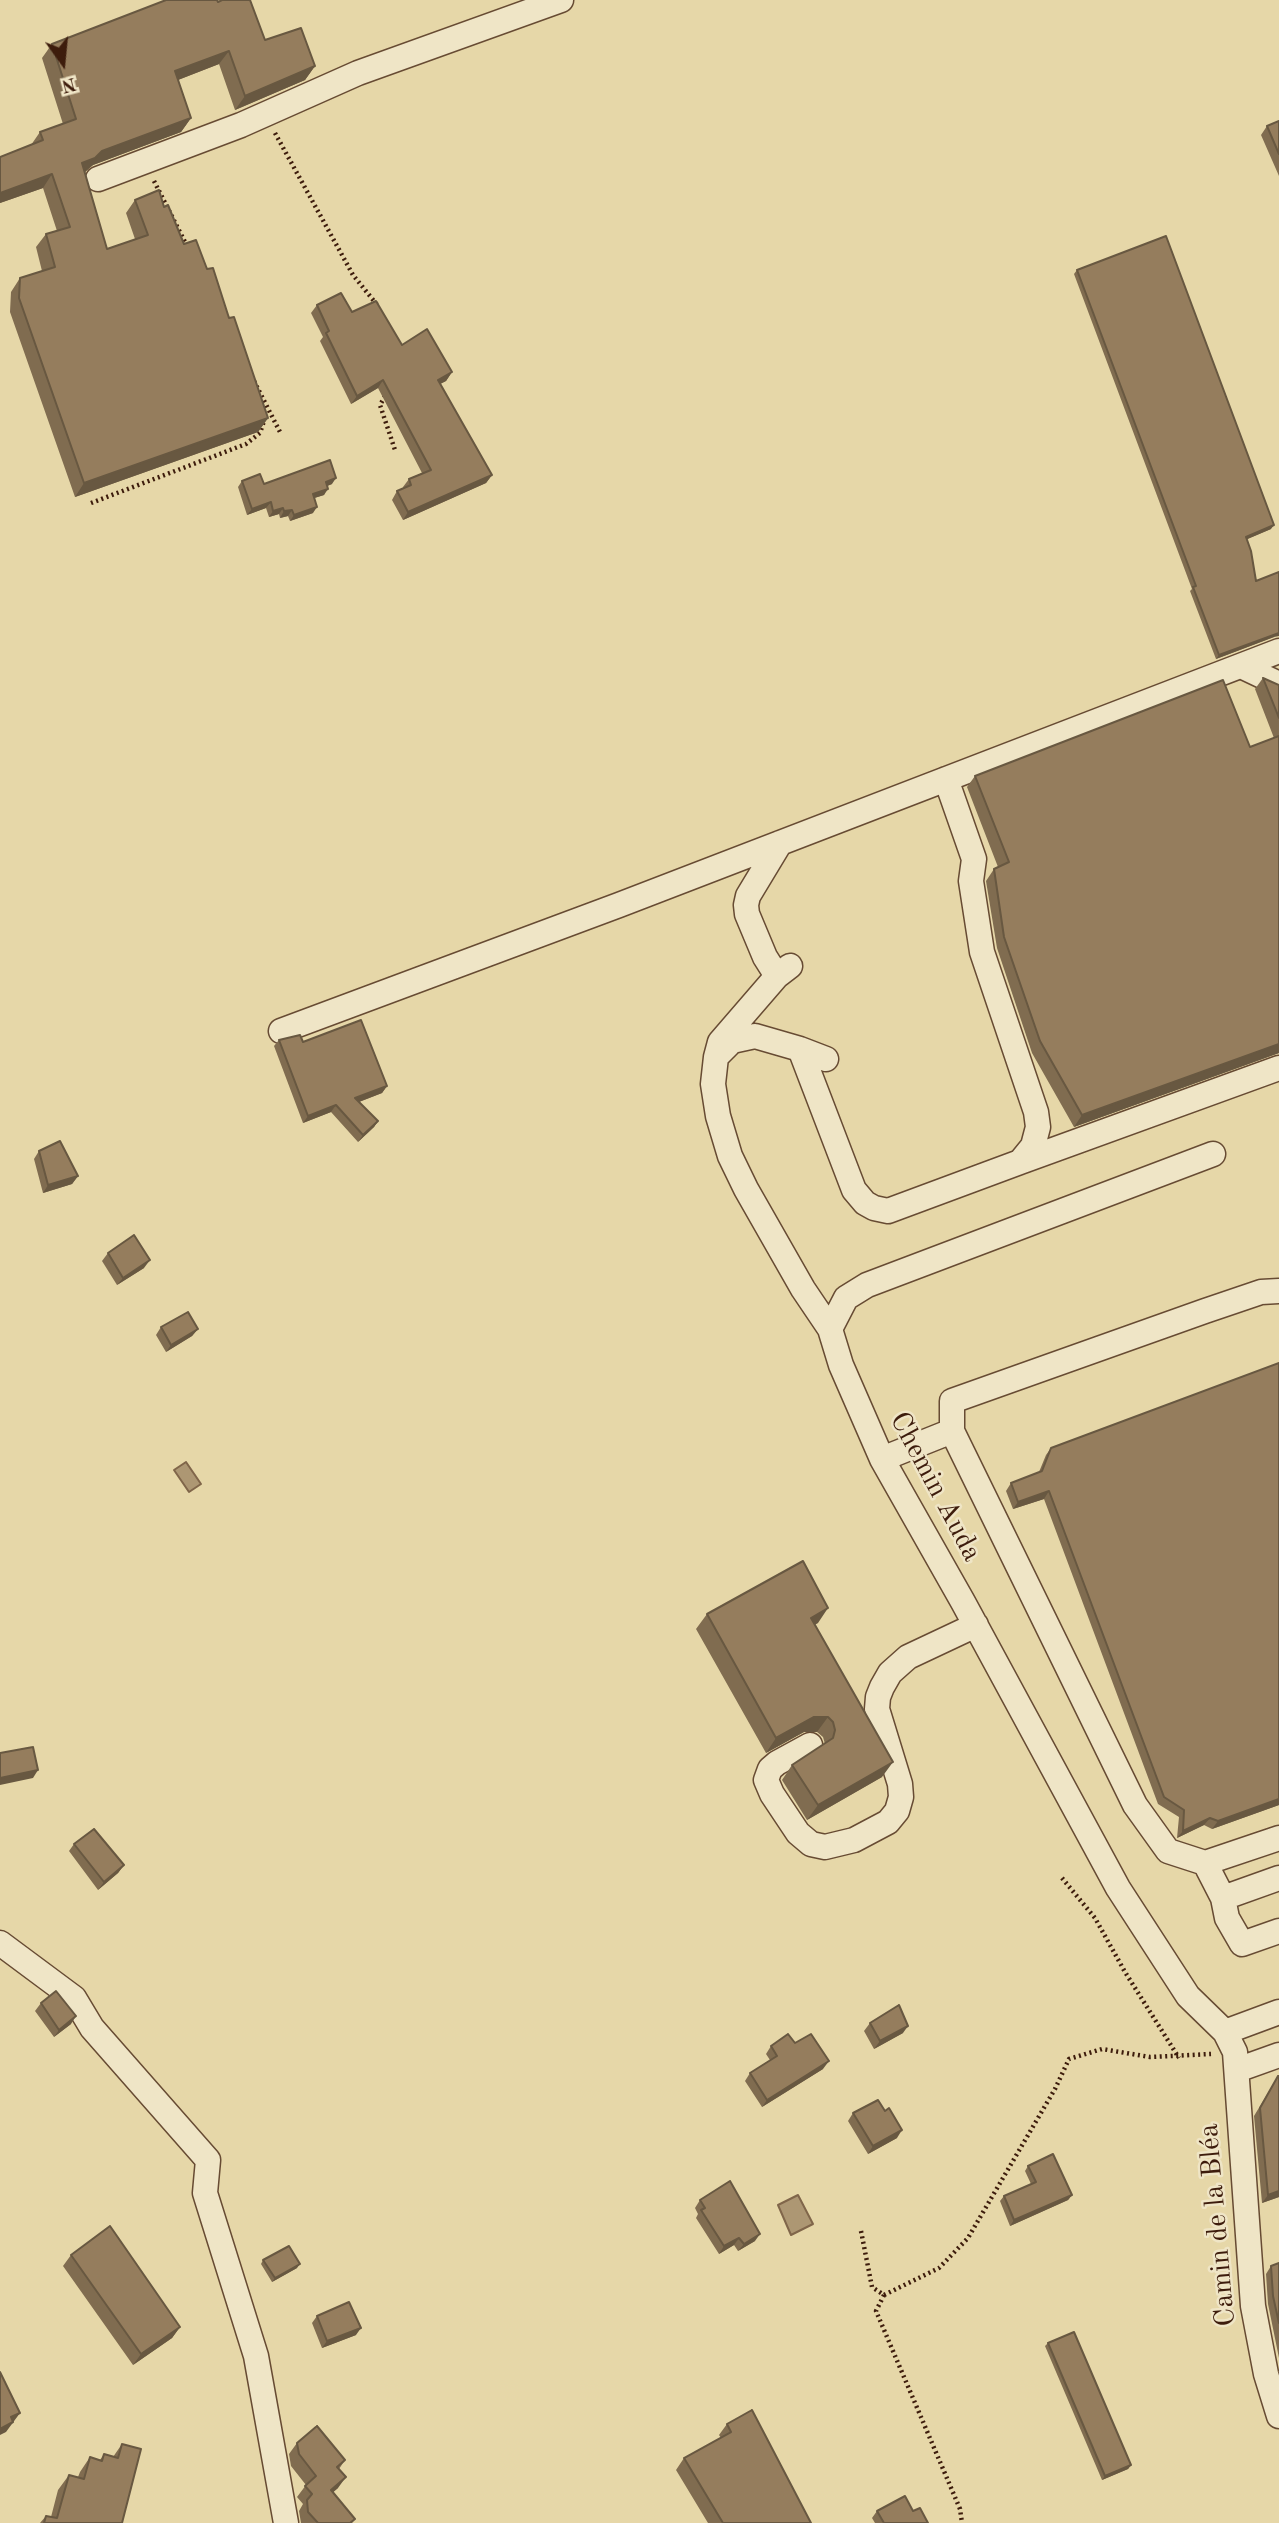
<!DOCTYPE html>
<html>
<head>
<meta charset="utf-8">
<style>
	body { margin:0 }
	#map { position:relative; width:1279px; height:2523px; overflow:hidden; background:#e6d7a8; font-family:"Old Standard TT",serif }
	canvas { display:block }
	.north { position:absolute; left:28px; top:28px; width:70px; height:70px; -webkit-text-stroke:5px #efe5c6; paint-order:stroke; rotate:165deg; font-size:19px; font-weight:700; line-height:28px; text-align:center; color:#3d1c0c }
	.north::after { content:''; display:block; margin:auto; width:24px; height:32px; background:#3d1c0c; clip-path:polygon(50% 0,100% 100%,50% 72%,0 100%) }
</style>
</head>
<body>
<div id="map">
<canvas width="1279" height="2523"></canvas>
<div class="north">N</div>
</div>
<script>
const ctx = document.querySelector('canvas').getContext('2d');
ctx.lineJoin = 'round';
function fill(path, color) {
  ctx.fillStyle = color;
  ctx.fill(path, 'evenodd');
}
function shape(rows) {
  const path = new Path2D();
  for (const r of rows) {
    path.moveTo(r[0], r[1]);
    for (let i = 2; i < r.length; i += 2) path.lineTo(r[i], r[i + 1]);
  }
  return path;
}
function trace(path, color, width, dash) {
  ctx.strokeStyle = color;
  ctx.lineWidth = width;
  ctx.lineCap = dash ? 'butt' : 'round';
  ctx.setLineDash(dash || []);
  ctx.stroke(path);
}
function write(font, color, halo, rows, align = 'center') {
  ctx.font = font + ' "Old Standard TT",serif';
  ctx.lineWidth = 5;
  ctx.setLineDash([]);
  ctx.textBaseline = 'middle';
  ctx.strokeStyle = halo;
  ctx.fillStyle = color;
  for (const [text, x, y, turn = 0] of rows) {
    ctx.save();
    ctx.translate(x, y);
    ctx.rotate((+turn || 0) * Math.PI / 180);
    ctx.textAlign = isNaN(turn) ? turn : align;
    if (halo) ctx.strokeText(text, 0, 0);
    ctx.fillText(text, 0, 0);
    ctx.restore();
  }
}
const water = shape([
	[186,1462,201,1484,189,1492,174,1470,186,1462],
	[798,2195,813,2224,791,2235,778,2205,798,2195]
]);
const path = shape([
	[275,133,353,275,378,306],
	[154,181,188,248],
	[254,381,281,434],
	[385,396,380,405,395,450],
	[91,503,246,444,260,433,265,418],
	[1062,1878,1095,1918,1125,1972,1179,2058],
	[861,2231,872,2287,884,2295,939,2268,968,2238,1055,2089,1069,2059,1102,2049,1150,2057,1211,2054],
	[884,2295,876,2311,960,2509,962,2523]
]);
const minor = shape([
	[98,179,241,125,358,73,561,0],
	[1241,666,1279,684],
	[790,966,777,976,720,1042,716,1057,713,1084,718,1116,730,1156,746,1189,803,1289,830,1329],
	[777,976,765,957,747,914,746,905,748,896,780,843],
	[281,1031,619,905,1279,651],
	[800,1049,854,1190,865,1203,874,1208,888,1211,1020,1162,1033,1146,1038,1127,1036,1112,982,952,971,881,974,859,946,779],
	[719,1054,732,1041,755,1036,800,1049,826,1059],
	[1213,1154,867,1285,846,1298,830,1329,841,1365,882,1459,963,1602,1118,1888,1188,1996,1225,2032,1235,2052,1253,2306,1266,2374,1279,2416],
	[1020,1162,1279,1068],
	[1279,1291,1261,1292,1205,1311,952,1401,952,1431,1135,1805,1168,1851,1205,1863,1279,1838],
	[882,1459,952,1431],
	[810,1745,777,1763,770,1769,766,1780,772,1794,798,1833,811,1844,825,1847,854,1840,888,1822,897,1811,901,1797,900,1784,877,1709,878,1697,882,1687,890,1673,908,1657,976,1625],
	[1205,1863,1223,1898,1227,1918,1242,1944,1279,1931],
	[1223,1898,1279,1878],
	[0,1943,74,1998,92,2028,208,2160,205,2193,256,2356,286,2523],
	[1225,2032,1279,2012],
	[1237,2070,1279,2055]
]);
const wall = shape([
	[218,2,265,40,315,66,305,80,235,110,219,64,178,80,191,118,181,132,93,165,85,172,107,249,135,239,126,213,135,200,164,207,184,244,207,269,229,318,268,418,258,432,75,497,10,312,11,292,20,278,42,271,36,247,46,234,57,231,43,188,0,203,0,157,31,145,40,132,63,124,42,58,52,44],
	[1279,121,1279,176,1261,135,1267,126],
	[1077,270,1271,529,1247,539,1256,581,1274,637,1216,659,1190,591,1192,589,1074,274],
	[317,305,352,312,402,345,452,372,446,381,440,384,492,475,486,483,403,520,392,500,397,491,404,489,403,487,409,479,422,473,378,388,351,404,320,341,323,337,311,313],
	[242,481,264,484,332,484,327,486,324,495,314,498,313,513,290,521,288,516,280,518,279,514,269,517,266,508,247,515,238,487],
	[1263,678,1279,685,1279,1053,1074,1127,1032,1053,997,948,986,881,994,869,998,867,967,787,975,776,1250,747,1274,738,1255,689],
	[279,1040,303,1042,387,1086,382,1093,359,1102,378,1121,374,1127,358,1142,331,1112,303,1123,274,1046],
	[39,1151,78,1176,72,1184,43,1193,34,1159],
	[108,1253,144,1268,117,1285,102,1261],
	[161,1327,198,1329,192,1336,166,1352,156,1335],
	[1279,1363,1279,1805,1212,1829,1204,1825,1177,1838,1179,1817,1158,1804,1044,1499,1013,1509,1006,1491,1011,1483,1039,1472,1046,1455,1051,1448],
	[707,1614,818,1623,814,1624,882,1777,807,1820,782,1780,792,1765,825,1744,823,1737,817,1732,804,1732,766,1753,696,1629],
	[74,1844,124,1865,118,1873,98,1890,69,1851],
	[41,2003,71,2024,54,2037,35,2011],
	[870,2023,903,2033,874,2049,864,2031],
	[795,2043,823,2069,762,2107,745,2081,750,2073,770,2060,766,2054,771,2046],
	[1278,2076,1279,2197,1262,2203,1254,2116],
	[885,2111,897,2138,868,2154,848,2121,853,2113],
	[1028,2166,1072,2195,1068,2200,1010,2226,1000,2201,1004,2196,1031,2184,1025,2171],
	[700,2200,755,2241,738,2251,734,2245,719,2254,696,2218,698,2214,695,2208],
	[71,2255,180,2327,172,2338,133,2365,63,2266],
	[263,2260,297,2268,272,2282,261,2264],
	[1279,2263,1279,2358,1268,2304,1266,2274,1271,2266],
	[317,2316,356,2335,322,2348,312,2323],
	[1048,2343,1131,2465,1128,2469,1102,2480,1045,2346],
	[727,2424,811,2523,708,2523,676,2470,684,2458,721,2438,719,2435],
	[297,2443,345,2460,339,2469,338,2488,333,2492,355,2519,352,2523,301,2523,299,2511,303,2504,297,2497,306,2485,291,2466,289,2454],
	[122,2444,122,2523,40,2523,46,2516,51,2517,58,2490,69,2475,78,2477,80,2472,90,2457,100,2460,104,2454,113,2457],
	[877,2511,913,2511,928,2523,875,2523,872,2518]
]);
const shadedWall = shape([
	[229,51,219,64,165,85,175,71],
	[315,66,305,80,235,110,245,96],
	[191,118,181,132,93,165,85,172,73,177,82,163,102,151],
	[52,174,43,188,0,203,0,193],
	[452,372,446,381,432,388,438,380],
	[383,380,378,388,351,404,357,396],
	[268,418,258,432,75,497,84,483],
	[492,475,486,483,403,520,408,512],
	[336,478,332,484,322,488,326,482],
	[328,489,324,495,308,500,313,494],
	[271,502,266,508,247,515,252,509],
	[317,507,313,513,290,521,294,515],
	[283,508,279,514,269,517,273,511],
	[292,510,288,516,280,518,284,511],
	[1274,525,1271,529,1243,541,1246,537],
	[1277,633,1279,633,1279,636,1274,637,1216,659,1219,655],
	[1279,1044,1279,1053,1074,1127,1082,1115],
	[387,1086,382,1093,351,1105,355,1098],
	[336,1105,331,1112,303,1123,308,1116],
	[378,1121,374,1127,358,1142,363,1135],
	[78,1176,72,1184,43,1193,48,1185],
	[150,1260,144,1268,117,1285,123,1278],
	[198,1329,192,1336,166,1352,171,1345],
	[1049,1491,1044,1499,1013,1509,1018,1502],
	[828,1608,818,1623,800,1633,811,1618],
	[814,1717,828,1717,817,1732,804,1732,766,1753,776,1738],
	[893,1762,882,1777,807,1820,818,1805],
	[38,1770,33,1778,0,1785,0,1778],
	[1279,1799,1279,1805,1212,1829,1218,1821],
	[1210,1818,1204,1825,1177,1838,1183,1831],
	[124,1865,118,1873,98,1890,104,1882],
	[76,2016,71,2024,54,2037,59,2030],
	[908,2026,903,2033,874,2049,880,2041],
	[829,2061,823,2069,762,2107,767,2100],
	[902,2130,897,2138,868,2154,873,2146],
	[1279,2191,1279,2197,1262,2203,1268,2195],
	[1072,2195,1068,2200,1010,2226,1014,2220],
	[760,2234,755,2241,738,2251,744,2244],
	[739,2238,734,2245,719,2254,724,2246],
	[300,2264,297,2268,272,2282,275,2278],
	[180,2327,172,2338,133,2365,141,2354],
	[361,2328,356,2335,322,2348,327,2341],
	[20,2413,6,2432,0,2435,0,2429,11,2417],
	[1131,2465,1128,2469,1102,2480,1105,2476],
	[346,2477,338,2488,323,2501,331,2490]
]);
const building = shape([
	[166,0,217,0,218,2,222,0,250,0,265,40,301,28,315,66,245,96,229,51,175,71,191,118,102,151,95,158,82,163,107,249,148,235,135,200,159,190,164,207,168,205,184,244,196,240,207,269,213,268,229,318,234,317,268,418,84,483,19,298,20,278,55,267,46,234,70,227,52,174,0,193,0,157,43,140,40,132,76,119,52,44,166,0],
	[1279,121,1279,154,1267,126,1279,121],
	[1166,236,1274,525,1246,537,1251,551,1256,581,1279,572,1279,633,1219,655,1193,587,1196,586,1077,270,1166,236],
	[341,293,352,312,376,301,402,345,427,329,452,372,438,380,492,475,408,512,397,491,411,485,409,479,431,470,383,380,357,396,326,333,329,331,317,305,341,293],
	[330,460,336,478,326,482,328,489,313,494,317,507,294,515,292,510,284,511,283,508,273,511,271,502,252,509,242,481,260,474,264,484,330,460],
	[1263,678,1279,685,1279,718,1263,678],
	[1223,680,1250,747,1279,736,1279,1044,1082,1115,1040,1041,1004,937,994,869,1009,862,975,776,1223,680],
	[361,1020,387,1086,355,1098,378,1121,363,1135,336,1105,308,1116,279,1040,300,1035,303,1042,361,1020],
	[60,1141,78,1176,48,1185,39,1151,60,1141],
	[134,1235,150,1260,123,1278,108,1253,134,1235],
	[188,1312,198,1329,171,1345,161,1327,188,1312],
	[1279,1363,1279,1799,1218,1821,1210,1818,1183,1831,1184,1810,1164,1797,1049,1491,1018,1502,1011,1483,1042,1471,1051,1448,1279,1363],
	[803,1561,828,1608,811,1618,893,1762,818,1805,792,1765,833,1738,835,1730,833,1722,828,1717,814,1717,776,1738,707,1614,803,1561],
	[33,1747,38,1770,0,1778,0,1753,33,1747],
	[94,1829,124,1865,104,1882,74,1844,94,1829],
	[56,1991,76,2016,59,2030,41,2003,56,1991],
	[899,2005,908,2026,880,2041,870,2023,899,2005],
	[788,2034,795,2043,811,2034,829,2061,767,2100,750,2073,777,2056,771,2046,788,2034],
	[1278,2076,1279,2076,1279,2191,1268,2195,1260,2108,1278,2076],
	[878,2100,885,2111,889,2108,902,2130,873,2146,853,2113,878,2100],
	[1053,2154,1072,2195,1014,2220,1004,2196,1036,2182,1028,2166,1053,2154],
	[730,2181,760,2234,744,2244,739,2238,724,2246,701,2210,705,2208,700,2200,730,2181],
	[110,2226,180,2327,141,2354,71,2255,110,2226],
	[289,2246,300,2264,275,2278,263,2260,289,2246],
	[1279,2263,1279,2323,1273,2296,1271,2266,1279,2263],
	[349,2302,361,2328,327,2341,317,2316,349,2302],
	[1074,2332,1131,2465,1105,2476,1048,2343,1074,2332],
	[0,2372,20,2413,11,2417,13,2422,0,2429,0,2372],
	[752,2410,811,2523,723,2523,684,2458,731,2432,727,2424,752,2410],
	[317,2426,345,2460,337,2467,346,2477,331,2490,355,2519,350,2523,318,2523,308,2512,307,2500,312,2494,305,2486,316,2476,299,2454,297,2443,317,2426],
	[122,2444,141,2449,122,2523,44,2523,46,2516,57,2518,69,2475,84,2479,90,2457,102,2461,104,2454,118,2458,122,2444],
	[905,2496,913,2511,920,2508,928,2523,884,2523,877,2511,905,2496]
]);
const streetNames = [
	["Chemin Auda",935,1487,62],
	["Camin de la Bléa",1218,2225,-95]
];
fill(water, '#ad9773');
trace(water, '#80664a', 2);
trace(minor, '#674b33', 27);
trace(path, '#3d1c0c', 4.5, [2, 3.5]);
trace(minor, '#efe5c6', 24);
fill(wall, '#806c50');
fill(shadedWall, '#685841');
fill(building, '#957d5d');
trace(building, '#685841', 2);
write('28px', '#3d1c0c', '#efe5c6', streetNames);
</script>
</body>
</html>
